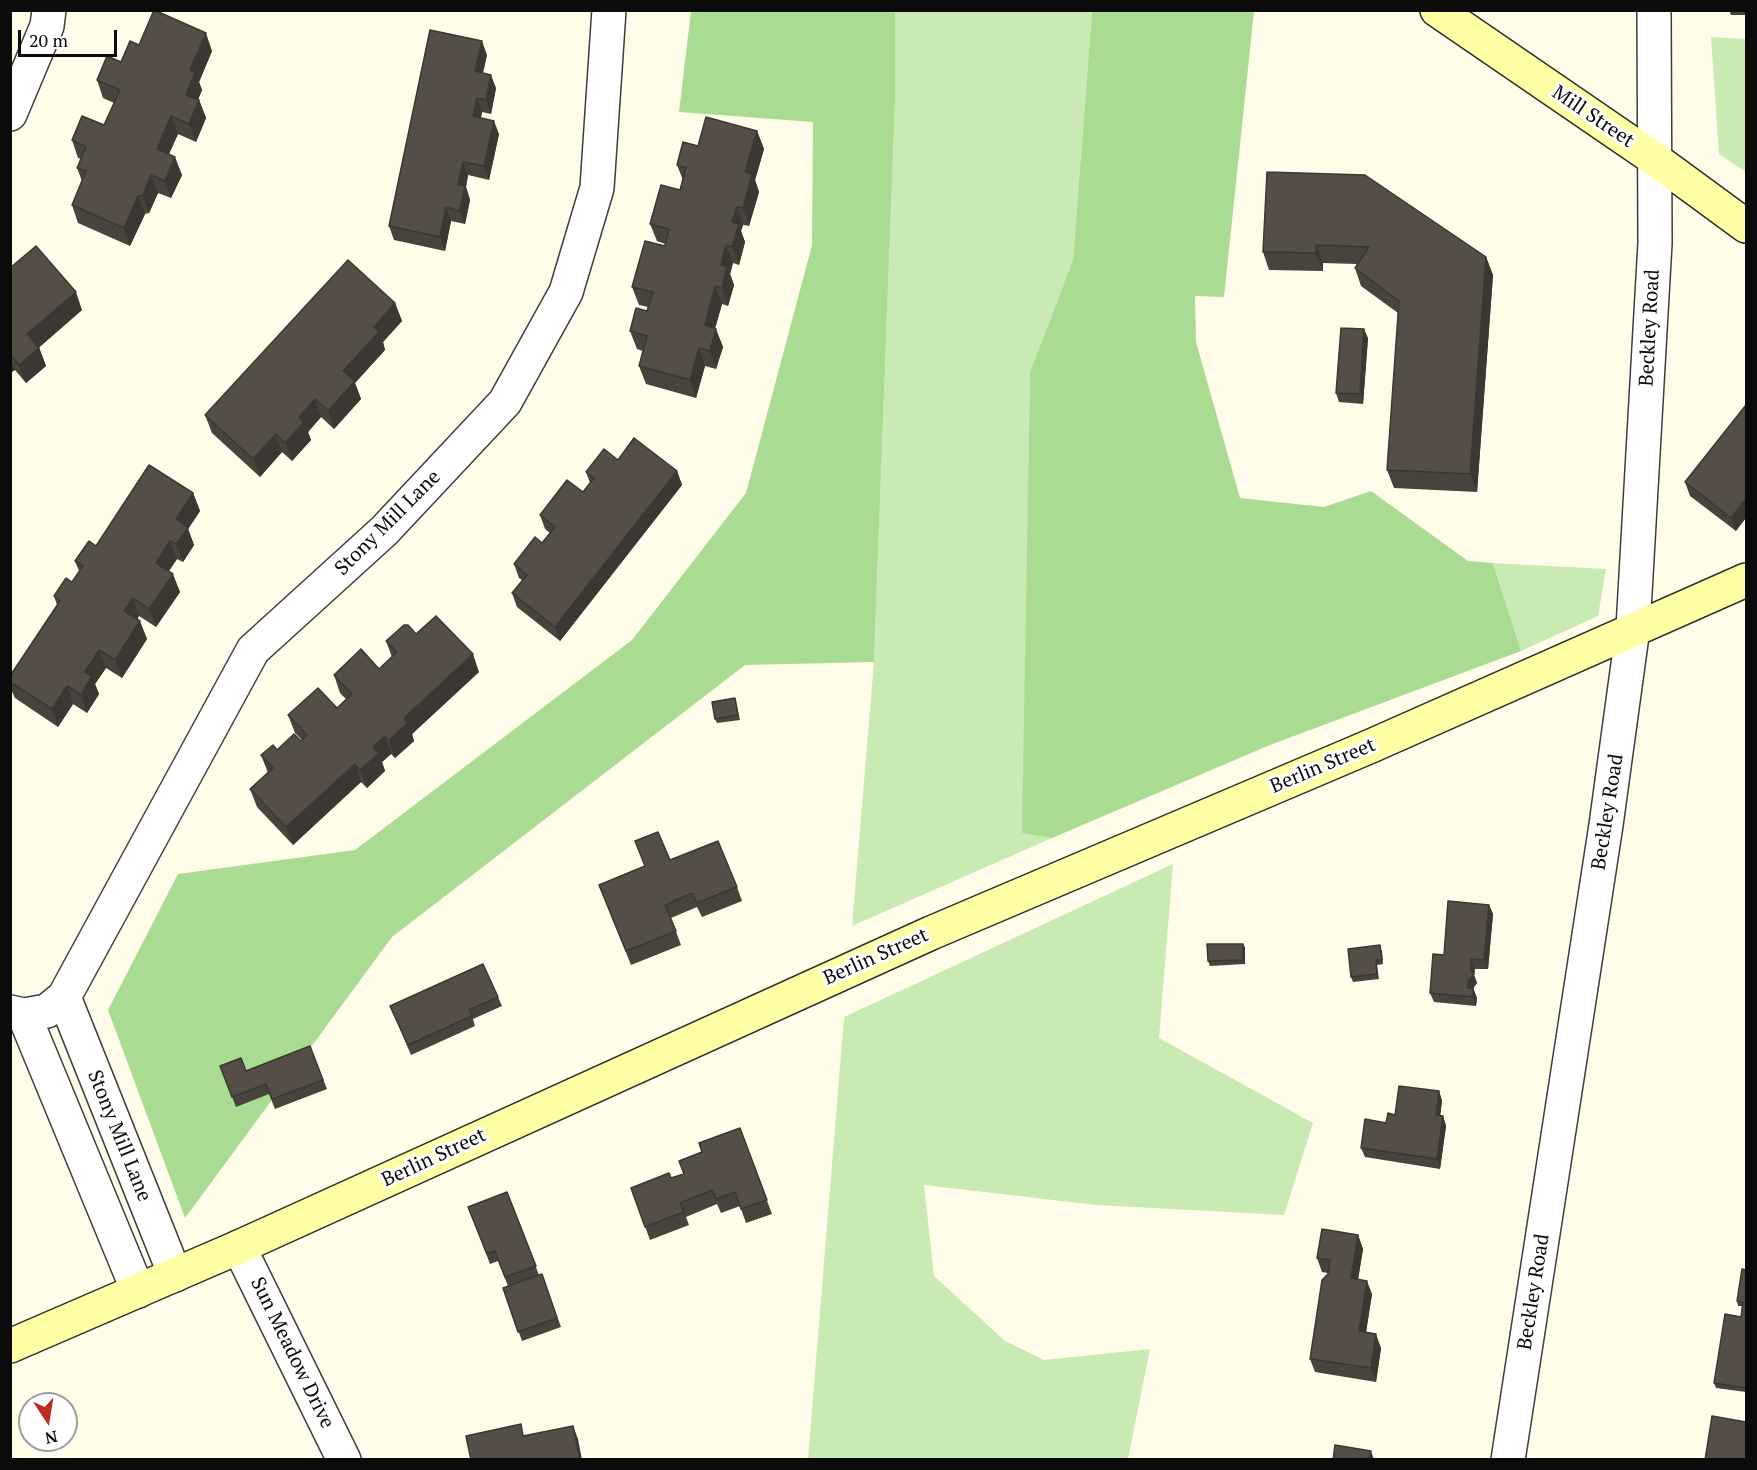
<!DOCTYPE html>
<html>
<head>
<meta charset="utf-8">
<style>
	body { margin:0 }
	#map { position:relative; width:1757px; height:1470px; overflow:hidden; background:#fffde9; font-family:"PT Serif",serif }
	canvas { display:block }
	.frame { position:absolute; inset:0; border:12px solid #0b0b0b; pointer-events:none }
	.north { position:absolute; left:18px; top:1392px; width:60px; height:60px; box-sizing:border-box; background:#fff; border:2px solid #9d9d9d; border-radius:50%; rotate:168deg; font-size:16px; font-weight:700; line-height:24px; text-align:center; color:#0b0b0b }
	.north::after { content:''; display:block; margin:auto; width:21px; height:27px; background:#be2c21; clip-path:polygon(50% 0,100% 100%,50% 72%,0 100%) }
	.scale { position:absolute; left:18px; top:30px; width:99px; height:27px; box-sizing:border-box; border:3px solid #0b0b0b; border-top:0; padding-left:8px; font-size:18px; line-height:21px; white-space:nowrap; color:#0b0b0b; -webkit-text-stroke:4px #fff; paint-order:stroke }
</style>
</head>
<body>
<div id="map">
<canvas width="1757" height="1470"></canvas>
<div class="frame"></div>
<div class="north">N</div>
<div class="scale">20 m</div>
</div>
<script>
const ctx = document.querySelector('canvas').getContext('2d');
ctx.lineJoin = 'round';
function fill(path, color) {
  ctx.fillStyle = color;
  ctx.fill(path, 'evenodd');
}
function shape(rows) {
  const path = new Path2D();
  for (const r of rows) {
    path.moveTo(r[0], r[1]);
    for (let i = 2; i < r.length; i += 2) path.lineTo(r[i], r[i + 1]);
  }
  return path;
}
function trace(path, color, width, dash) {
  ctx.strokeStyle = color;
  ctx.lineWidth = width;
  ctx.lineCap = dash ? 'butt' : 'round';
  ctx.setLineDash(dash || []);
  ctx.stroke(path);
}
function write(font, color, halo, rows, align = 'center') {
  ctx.font = font + ' "PT Serif",serif';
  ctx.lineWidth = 6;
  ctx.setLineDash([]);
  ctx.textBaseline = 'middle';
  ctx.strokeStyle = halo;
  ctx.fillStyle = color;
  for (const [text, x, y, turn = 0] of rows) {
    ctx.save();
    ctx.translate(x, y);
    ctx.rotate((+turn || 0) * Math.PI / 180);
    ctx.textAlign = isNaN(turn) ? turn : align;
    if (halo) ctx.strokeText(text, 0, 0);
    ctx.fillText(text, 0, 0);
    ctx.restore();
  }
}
const green = shape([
	[895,11,1092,11,1073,260,1030,372,1023,833,1052,838,852,926,874,662,895,101],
	[1711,37,1746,39,1746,172,1719,154],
	[1493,563,1606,569,1598,616,1521,651],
	[1173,864,1159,1038,1313,1123,1284,1215,1096,1205,924,1185,934,1276,1005,1341,1044,1360,1150,1349,1128,1459,808,1459,844,1017]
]);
const forest = shape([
	[691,11,895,11,895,101,874,662,745,665,392,937,185,1218,108,1010,178,874,355,850,632,640,746,493,812,245,813,122,679,112],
	[1092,11,1254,11,1224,297,1195,296,1196,342,1240,498,1324,507,1371,491,1468,561,1493,563,1521,651,1270,745,1052,838,1022,833,1030,372,1073,260]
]);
const street = shape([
	[10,114,47,26,49,10],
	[64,997,175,1275],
	[10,1012,24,1015,47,1011,64,997,253,650,384,531,505,402,566,292,597,188,609,10],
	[24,1015,138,1291],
	[239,1247,344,1460],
	[1508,1460,1606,825,1633,628,1655,243,1654,10]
]);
const secondary = shape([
	[1437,10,1656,160,1746,226],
	[10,1346,239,1247,931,933,1371,746,1746,580]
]);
const wall = shape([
	[1729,10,1746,10,1746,15,1731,15],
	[139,45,212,51,199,82,202,90,198,100,199,100,206,118,196,142,178,134,169,154,182,175,171,198,158,193,149,213,145,214,130,246,78,223,72,205,82,181,77,168,81,159,78,158,72,140,104,125,114,103,103,98,97,80,121,62],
	[487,55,483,73,496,88,491,114,482,112,481,118,499,134,489,180,468,175,466,187,470,200,465,224,451,221,445,251,394,240,389,226],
	[757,131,764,149,755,180,759,192,749,226,743,225,741,231,745,242,739,265,733,263,730,274,734,285,728,306,722,304,715,328,723,347,716,369,705,366,696,398,646,384,639,366,643,351,637,349,630,331,647,311,648,307,639,305,632,287,665,244,657,241,650,224,680,190,683,180,677,165,698,146],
	[1267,172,1486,257,1493,275,1477,492,1394,488,1387,470,1398,313,1361,286,1355,268,1357,264,1323,263,1323,271,1269,270,1263,252],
	[10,268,82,310,39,347,46,366,26,383,15,370,10,373],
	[395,303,402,321,383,342,385,350,355,383,361,399,334,429,321,417,308,432,311,440,292,461,282,452,260,477,212,433,205,415],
	[1368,338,1363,404,1339,402,1336,393],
	[1746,405,1736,531,1690,496,1685,482],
	[618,460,677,471,682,485,560,641,517,607,512,593,522,580,519,578,514,564,542,543,550,533,545,529,540,515,583,492,590,483,586,472],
	[193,493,200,511,188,529,194,545,183,562,177,559,169,571,180,592,156,627,139,616,137,619,147,639,122,678,106,668,95,684,99,694,87,713,73,704,58,727,15,698,10,687,10,676,57,605,54,596,72,582,79,571,75,561,96,546],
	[416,634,479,672,412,734,414,741,395,758,391,754,382,762,385,771,367,788,361,782,293,845,257,807,250,789,268,773,261,755,302,740,295,733,288,715,337,708,346,699,340,693,334,675,379,669,392,657,386,641],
	[735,698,740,720,717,723,715,719],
	[635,841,670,860,737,887,742,901,702,917,697,907,671,918,681,945,631,965,599,885,645,866],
	[1489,905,1493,914,1488,969,1475,969,1474,975,1477,983,1473,988,1477,998,1476,1006,1434,1002,1430,993,1444,955],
	[1243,944,1245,948,1245,964,1210,966,1208,961],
	[1382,950,1383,964,1377,965,1379,979,1353,982,1351,977],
	[498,997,502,1006,473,1019,475,1026,411,1055,390,1006],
	[310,1046,327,1089,275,1109,269,1094,236,1107,220,1066,246,1071],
	[1439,1091,1442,1101,1440,1116,1443,1116,1446,1126,1440,1169,1365,1157,1361,1148,1395,1115],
	[740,1128,772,1214,746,1223,740,1206,721,1213,717,1204,686,1217,689,1225,650,1240,631,1188,671,1178,684,1174,679,1161,702,1152],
	[507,1192,539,1275,542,1274,561,1327,522,1341,503,1288,508,1286,498,1261,490,1264,468,1207],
	[1358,1235,1363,1249,1358,1279,1372,1294,1366,1332,1381,1348,1376,1382,1315,1372,1310,1359,1328,1273,1322,1272,1317,1258],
	[1746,1270,1746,1392,1716,1388,1714,1383,1741,1317,1742,1306,1738,1306,1737,1301]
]);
const shadedWall = shape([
	[206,33,212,51,199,82,202,90,192,113,186,95,190,70],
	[482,41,487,55,480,85,475,71],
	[491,75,496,88,491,114,486,100],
	[477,98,482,112,478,130,473,116],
	[199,100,206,118,196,142,189,124],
	[171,116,178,134,163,167,157,149],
	[494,121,499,134,489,180,484,166],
	[757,131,764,149,755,180,759,192,749,226,743,208,745,172],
	[175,157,182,175,171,198,165,181],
	[463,162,468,175,466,187,470,200,465,224,460,211,458,184],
	[151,175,158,193,149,213,143,195],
	[138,196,145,214,130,246,124,228],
	[446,207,451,221,445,251,440,237],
	[737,207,743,225,741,231,745,242,739,265,732,247,732,222],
	[726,245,733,263,730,274,734,285,728,306,722,288,721,265],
	[1316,245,1323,263,1323,271,1316,253],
	[1486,257,1493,275,1477,492,1470,474],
	[715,286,722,304,711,343,705,325],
	[76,292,82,310,34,352,27,334],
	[395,303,402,321,383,342,385,350,355,383,361,399,334,429,328,411,343,371,374,327],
	[716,329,723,347,716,369,710,351],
	[1364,329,1368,338,1363,404,1360,394],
	[39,348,46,366,26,383,19,365],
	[699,348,705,366,696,398,690,380],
	[10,358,15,370,10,373],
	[315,399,321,417,308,432,311,440,292,461,285,443,299,417],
	[276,434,282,452,260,477,253,459],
	[677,471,682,485,560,641,555,627],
	[193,493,200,511,188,529,194,545,183,562,176,544,176,519],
	[1746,498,1746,518,1736,531,1731,518],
	[170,541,177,559,162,581,156,563],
	[173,574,180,592,156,627,149,609],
	[133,598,139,616,131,629,124,611],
	[140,621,147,639,122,678,115,660],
	[99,650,106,668,95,684,99,694,87,713,81,695,85,672],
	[473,654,479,672,412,734,414,741,395,758,389,740,404,718],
	[67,686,73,704,58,727,52,709],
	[385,736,391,754,382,762,385,771,367,788,360,770,373,747],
	[355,764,361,782,293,845,286,827],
	[1489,905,1493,914,1488,969,1484,960],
	[1243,944,1245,948,1245,964,1243,960],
	[1471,959,1475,969,1474,975,1477,983,1472,990,1471,997,1468,988],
	[1473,988,1477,998,1476,1006,1472,997],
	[1439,1091,1442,1101,1439,1124,1436,1115],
	[1443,1116,1446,1126,1440,1169,1437,1159],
	[1358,1235,1363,1249,1356,1292,1351,1278],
	[1367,1281,1372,1294,1364,1345,1359,1331],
	[1376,1334,1381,1348,1376,1382,1371,1368],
	[573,1426,578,1439,582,1460,580,1460],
	[1371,1451,1374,1460,1369,1460]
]);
const building = shape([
	[154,10,206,33,190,70,195,72,186,95,199,100,189,124,171,116,157,149,175,157,165,181,151,175,143,195,138,196,124,228,72,205,86,171,77,168,86,147,72,140,82,116,104,125,120,90,97,80,107,56,121,62,130,41,139,45,154,10],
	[430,30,482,41,475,71,491,75,486,100,477,98,473,116,494,121,484,166,463,162,458,184,465,186,460,211,446,207,440,237,389,226,430,30],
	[706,117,757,131,745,172,752,174,743,208,737,207,732,222,739,224,732,247,726,245,721,265,727,267,722,288,715,286,705,325,716,329,710,351,699,348,690,380,639,366,647,336,630,331,636,308,647,311,653,292,632,287,645,241,665,246,669,229,650,224,661,185,680,190,686,168,677,165,683,142,698,146,706,117],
	[1267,172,1365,175,1486,257,1470,474,1387,470,1399,301,1355,268,1369,247,1316,245,1316,253,1263,252,1267,172],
	[36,246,76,292,27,334,39,348,19,365,10,354,10,268,36,246],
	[348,260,395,303,374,327,379,332,343,371,355,381,328,411,315,399,299,417,304,422,285,443,276,434,253,459,205,415,348,260],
	[1341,328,1364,329,1360,394,1336,393,1341,328],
	[1746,405,1746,498,1731,518,1685,482,1746,405],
	[634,438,677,471,555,627,512,593,527,575,514,564,535,537,542,543,555,527,540,515,567,480,583,492,594,478,586,472,604,449,618,460,634,438],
	[149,465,193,493,176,519,188,528,176,544,170,541,156,563,173,574,149,609,133,598,124,611,140,621,115,660,99,650,85,672,92,676,81,695,67,686,52,709,10,682,10,676,60,601,54,596,66,578,72,582,83,566,75,561,89,541,96,546,149,465],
	[436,616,473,654,404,718,408,723,389,740,385,736,373,747,379,753,360,770,355,764,286,827,250,789,273,768,261,755,273,745,277,750,294,734,301,741,307,735,288,715,318,688,337,708,352,694,334,675,361,649,379,669,397,652,386,641,404,625,408,625,416,634,436,616],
	[735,698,738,715,715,719,712,702,735,698],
	[658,832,670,860,718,841,737,887,697,903,692,893,665,905,676,931,626,951,599,885,645,866,635,841,658,832],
	[1448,901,1489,905,1484,960,1471,959,1471,970,1474,974,1468,981,1468,988,1473,988,1472,997,1430,993,1433,954,1444,955,1448,901],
	[1207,944,1243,944,1243,960,1208,961,1207,944],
	[1380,945,1382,960,1376,960,1377,974,1351,977,1348,949,1380,945],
	[483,964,498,997,469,1010,472,1016,408,1045,390,1006,483,964],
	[310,1046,323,1080,272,1099,266,1084,232,1097,220,1066,241,1058,246,1071,310,1046],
	[1399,1086,1439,1091,1436,1115,1443,1116,1437,1159,1361,1148,1365,1119,1386,1123,1388,1113,1395,1115,1399,1086],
	[740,1128,767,1200,741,1209,735,1192,716,1199,712,1190,680,1203,684,1212,645,1227,631,1188,669,1173,671,1178,684,1174,679,1161,702,1152,699,1143,740,1128],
	[507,1192,536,1266,505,1277,495,1251,487,1254,468,1207,507,1192],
	[1322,1229,1358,1235,1351,1278,1367,1281,1359,1331,1376,1334,1371,1368,1310,1359,1322,1280,1328,1274,1330,1260,1317,1258,1322,1229],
	[1742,1269,1746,1270,1746,1388,1714,1383,1725,1314,1741,1317,1743,1302,1737,1301,1742,1269],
	[542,1274,557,1318,518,1332,503,1288,542,1274],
	[1712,1416,1746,1422,1746,1460,1705,1460,1712,1416],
	[521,1424,523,1436,573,1426,580,1460,471,1460,466,1436,521,1424],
	[1335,1445,1371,1451,1369,1460,1333,1460,1335,1445]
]);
const streetNames = [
	["Mill Street",1593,117,34],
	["Beckley Road",1650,328,-87],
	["Stony Mill Lane",388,523,-45],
	["Berlin Street",1323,766,-23],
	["Beckley Road",1608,812,-81],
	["Berlin Street",876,957,-24],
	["Stony Mill Lane",119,1136,68],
	["Berlin Street",434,1158,-25],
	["Beckley Road",1534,1292,-81],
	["Sun Meadow Drive",292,1353,64]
];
fill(green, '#c9eab3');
fill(forest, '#aadb92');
trace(street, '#3e3e3e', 36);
trace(secondary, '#2d2d2d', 36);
trace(street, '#fff', 33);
trace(secondary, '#feffa4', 33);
fill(wall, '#48433d');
fill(shadedWall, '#3b3732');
fill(building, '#544e47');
trace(building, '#3b3732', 1.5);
write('20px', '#0b0b0b', '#fff', streetNames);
</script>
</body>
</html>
